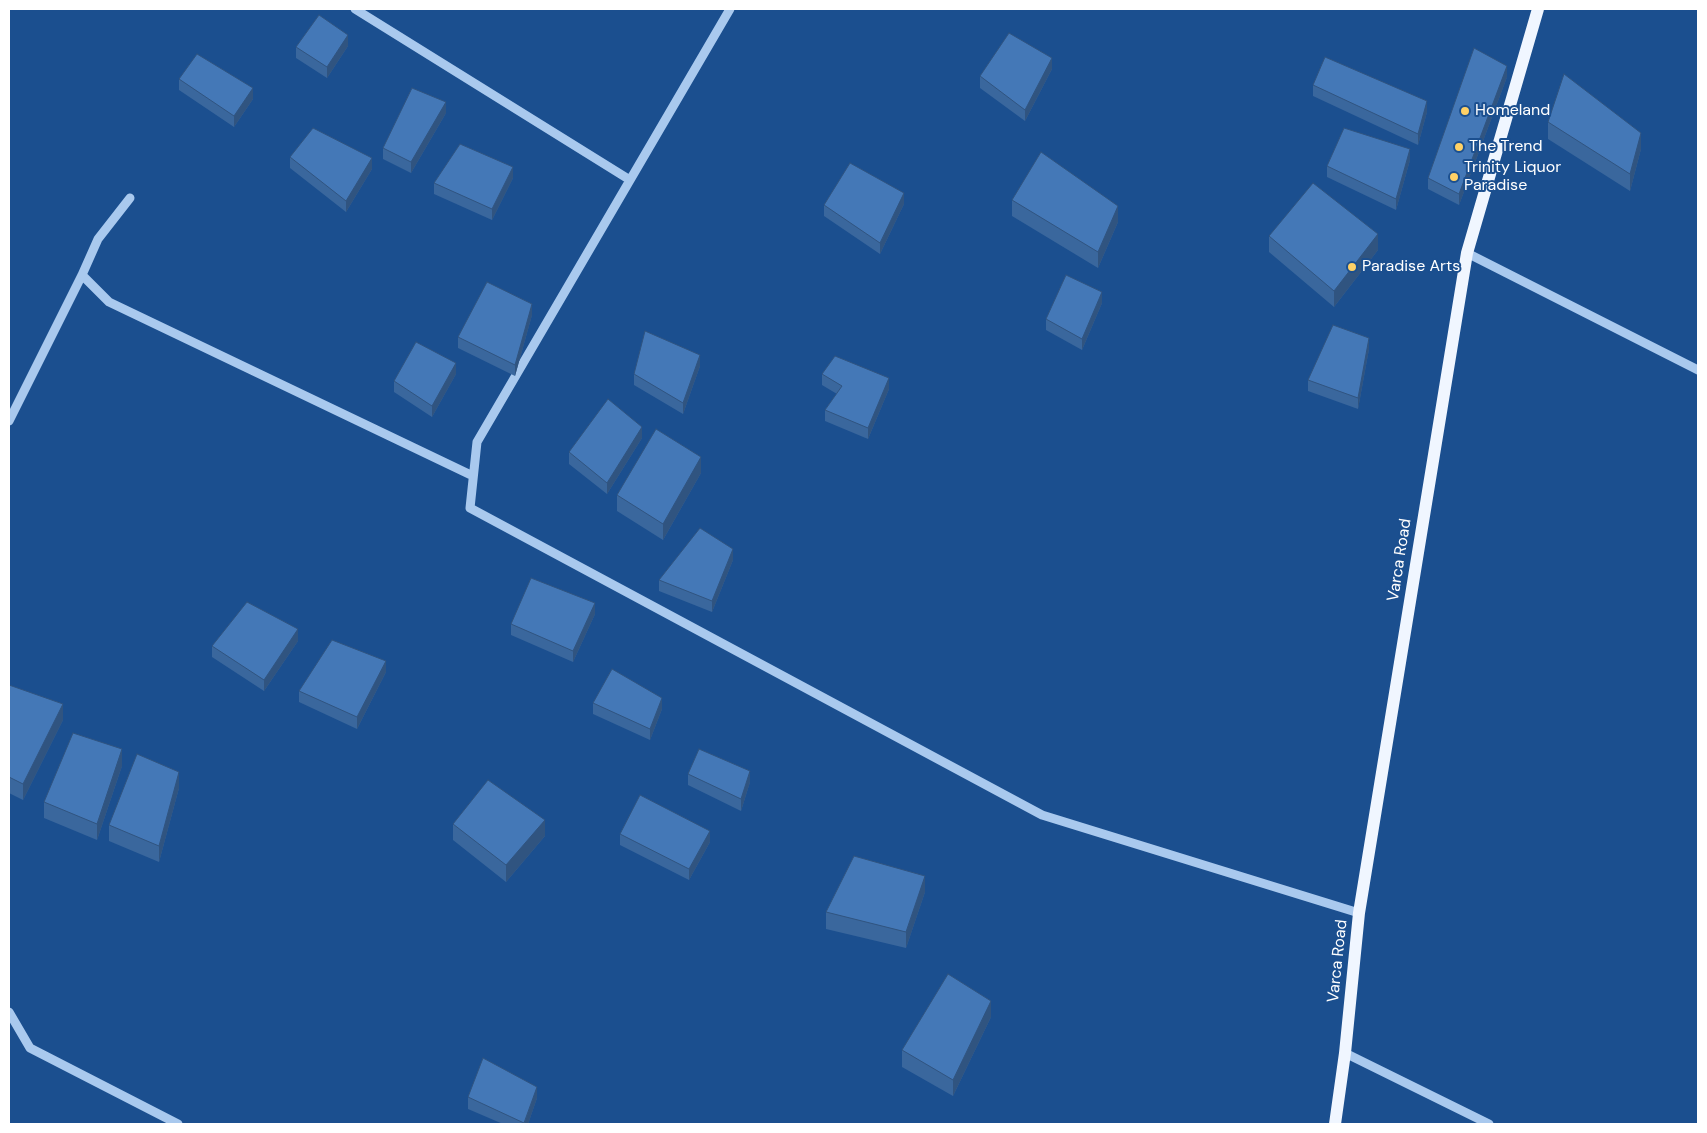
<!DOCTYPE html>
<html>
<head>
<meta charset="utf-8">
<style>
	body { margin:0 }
	#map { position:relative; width:1707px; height:1133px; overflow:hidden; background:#1b4f8f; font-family:"DM Sans",sans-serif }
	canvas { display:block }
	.frame { position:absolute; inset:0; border:10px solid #fff; pointer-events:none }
</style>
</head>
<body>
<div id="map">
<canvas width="1707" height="1133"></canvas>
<div class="frame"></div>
</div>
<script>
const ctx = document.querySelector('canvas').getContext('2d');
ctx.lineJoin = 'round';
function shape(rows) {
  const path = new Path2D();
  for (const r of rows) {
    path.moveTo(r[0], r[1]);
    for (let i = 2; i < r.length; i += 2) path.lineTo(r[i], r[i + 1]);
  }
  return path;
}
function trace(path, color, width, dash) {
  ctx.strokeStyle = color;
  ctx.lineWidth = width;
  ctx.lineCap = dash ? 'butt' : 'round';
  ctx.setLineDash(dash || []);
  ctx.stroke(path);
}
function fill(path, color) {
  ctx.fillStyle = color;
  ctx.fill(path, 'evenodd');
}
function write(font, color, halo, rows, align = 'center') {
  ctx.font = font + ' "DM Sans",sans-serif';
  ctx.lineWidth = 4;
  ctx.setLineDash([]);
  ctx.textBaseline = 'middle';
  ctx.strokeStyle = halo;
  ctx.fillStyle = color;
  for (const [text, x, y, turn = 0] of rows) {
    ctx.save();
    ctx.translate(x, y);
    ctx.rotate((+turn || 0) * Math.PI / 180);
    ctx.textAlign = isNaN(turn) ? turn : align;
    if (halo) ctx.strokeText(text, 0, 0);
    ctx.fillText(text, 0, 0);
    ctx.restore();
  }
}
const minor = shape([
	[355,9,630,180],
	[730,9,477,442,470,508,1042,815,1359,913],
	[1467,253,1698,370],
	[82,275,109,302,473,476],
	[9,421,82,275,98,239,130,198],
	[9,1012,30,1048,178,1124],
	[1345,1053,1489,1124]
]);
const major = shape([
	[1335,1124,1345,1053,1359,913,1467,253,1538,9]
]);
const wall = shape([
	[348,46,327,78,296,58,296,47],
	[1052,69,1025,121,980,88,980,76],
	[1507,77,1459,205,1428,189,1428,178],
	[179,79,253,99,234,127,179,90],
	[1313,85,1427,112,1418,145,1313,96],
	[446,113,411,173,383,159,383,148],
	[1548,122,1641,149,1630,191,1548,139],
	[290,157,372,169,346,212,290,168],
	[1410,160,1396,210,1327,177,1327,166],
	[513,178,492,220,434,194,434,183],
	[1012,200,1118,222,1098,268,1012,216],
	[904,204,880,254,824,216,824,205],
	[1269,236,1378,250,1334,307,1269,252],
	[1102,303,1082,350,1046,330,1046,319],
	[532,315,515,376,458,348,458,337],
	[1369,349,1358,409,1308,391,1308,380],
	[700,366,683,414,634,385,634,374],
	[456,374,432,417,394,392,394,381],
	[822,374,889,389,868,439,825,421,825,410,837,394,822,385],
	[642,438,607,494,569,464,569,452],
	[701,473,663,540,617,511,617,495],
	[733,560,712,612,659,591,659,580],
	[595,614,573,662,511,635,511,624],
	[298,641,264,691,212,657,212,646],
	[386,672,357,729,299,702,299,691],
	[9,685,63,720,23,800,9,793],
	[593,703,662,709,650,740,593,714],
	[122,766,97,840,44,818,44,802],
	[688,774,750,782,741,811,688,785],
	[179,788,159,862,109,841,109,825],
	[453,824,545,836,506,882,453,840],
	[620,834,710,842,689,880,620,845],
	[925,892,906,948,826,929,826,912],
	[991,1017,953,1096,902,1067,902,1050],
	[468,1097,537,1098,528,1124,503,1124,468,1109]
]);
const shadedWall = shape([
	[348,35,348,46,327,78,327,67],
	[1052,58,1052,69,1025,121,1025,110],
	[1507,66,1507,77,1459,205,1459,194],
	[253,88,253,99,234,127,234,116],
	[1427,101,1427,112,1418,145,1418,134],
	[446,102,446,113,411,173,411,162],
	[1641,133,1641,149,1630,191,1630,174],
	[1410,149,1410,160,1396,210,1396,199],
	[372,158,372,169,346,212,346,201],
	[513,167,513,178,492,220,492,209],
	[904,193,904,204,880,254,880,243],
	[1118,206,1118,222,1098,268,1098,252],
	[1378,234,1378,250,1334,307,1334,291],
	[1102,292,1102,303,1082,350,1082,339],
	[532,304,532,315,515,376,515,365],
	[1369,338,1369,349,1358,409,1358,398],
	[700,355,700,366,683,414,683,403],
	[456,363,456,374,432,417,432,406],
	[889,378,889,389,868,439,868,428],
	[642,427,642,438,607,494,607,483],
	[701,457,701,473,663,540,663,524],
	[733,549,733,560,712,612,712,601],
	[595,603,595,614,573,662,573,651],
	[298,629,298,641,264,691,264,680],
	[386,661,386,672,357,729,357,717],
	[662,698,662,709,650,740,650,729],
	[63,704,63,720,23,800,23,784],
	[122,749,122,766,97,840,97,824],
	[750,771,750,782,741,811,741,799],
	[179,772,179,788,159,862,159,846],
	[545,820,545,836,506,882,506,865],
	[710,831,710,842,689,880,689,869],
	[925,876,925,892,906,948,906,932],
	[991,1001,991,1017,953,1096,953,1080],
	[537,1087,537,1098,528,1124,524,1124]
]);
const building = shape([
	[319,15,348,35,327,67,296,47,319,15],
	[1009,33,1052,58,1025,110,980,76,1009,33],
	[1474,48,1507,66,1459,194,1428,178,1474,48],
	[197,54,253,88,234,116,179,79,197,54],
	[1325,57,1427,101,1418,134,1313,85,1325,57],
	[1564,74,1641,133,1630,174,1548,122,1564,74],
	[412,88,446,102,411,162,383,148,412,88],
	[313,128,372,158,346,201,290,157,313,128],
	[1344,128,1410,149,1396,199,1327,166,1344,128],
	[460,144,513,167,492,209,434,183,460,144],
	[1041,152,1118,206,1098,252,1012,200,1041,152],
	[850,163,904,193,880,243,824,205,850,163],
	[1313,183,1378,234,1334,291,1269,236,1313,183],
	[1066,275,1102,292,1082,339,1046,319,1066,275],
	[487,282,532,304,515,365,458,337,487,282],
	[1333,325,1369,338,1358,398,1308,380,1333,325],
	[645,331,700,355,683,403,634,374,645,331],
	[416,342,456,363,432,406,394,381,416,342],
	[835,356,889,378,868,428,825,410,842,386,822,374,835,356],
	[608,399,642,427,607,483,569,452,608,399],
	[656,429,701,457,663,524,617,495,656,429],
	[700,528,733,549,712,601,659,580,700,528],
	[531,578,595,603,573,651,511,624,531,578],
	[247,602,298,629,264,680,212,646,247,602],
	[332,640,386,661,357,717,299,691,332,640],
	[612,669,662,698,650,729,593,703,612,669],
	[9,685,63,704,23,784,9,777,9,685],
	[73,733,122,749,97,824,44,802,73,733],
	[699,749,750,771,741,799,688,774,699,749],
	[137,754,179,772,159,846,109,825,137,754],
	[488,780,545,820,506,865,453,824,488,780],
	[640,795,710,831,689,869,620,834,640,795],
	[854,856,925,876,906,932,826,912,854,856],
	[948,974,991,1001,953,1080,902,1050,948,974],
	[483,1058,537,1087,524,1123,468,1097,483,1058]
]);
const markers = [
	[1465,111,5,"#ffd166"],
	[1459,147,5,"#ffd166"],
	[1454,177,5,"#ffd166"],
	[1352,267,5,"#ffd166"]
];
const poiNames = [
	["Homeland",1475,111],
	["The Trend",1469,147],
	["Trinity Liquor",1464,168],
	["Paradise",1464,186],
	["Paradise Arts",1362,267]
];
const streetNames = [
	["Varca Road",1400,560,-81],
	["Varca Road",1338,961,-84]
];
trace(minor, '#a9c9ee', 9);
trace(major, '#f0f6ff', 12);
fill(wall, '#3a679d');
fill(shadedWall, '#305480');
fill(building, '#4478b7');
trace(building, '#305480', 1);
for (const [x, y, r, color] of markers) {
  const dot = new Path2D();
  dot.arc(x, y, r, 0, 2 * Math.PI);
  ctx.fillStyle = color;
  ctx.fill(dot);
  trace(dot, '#1b4f8f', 2);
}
write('16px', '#fff', '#1b4f8f', poiNames, 'left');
write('16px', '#fff', '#1b4f8f', streetNames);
</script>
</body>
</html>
